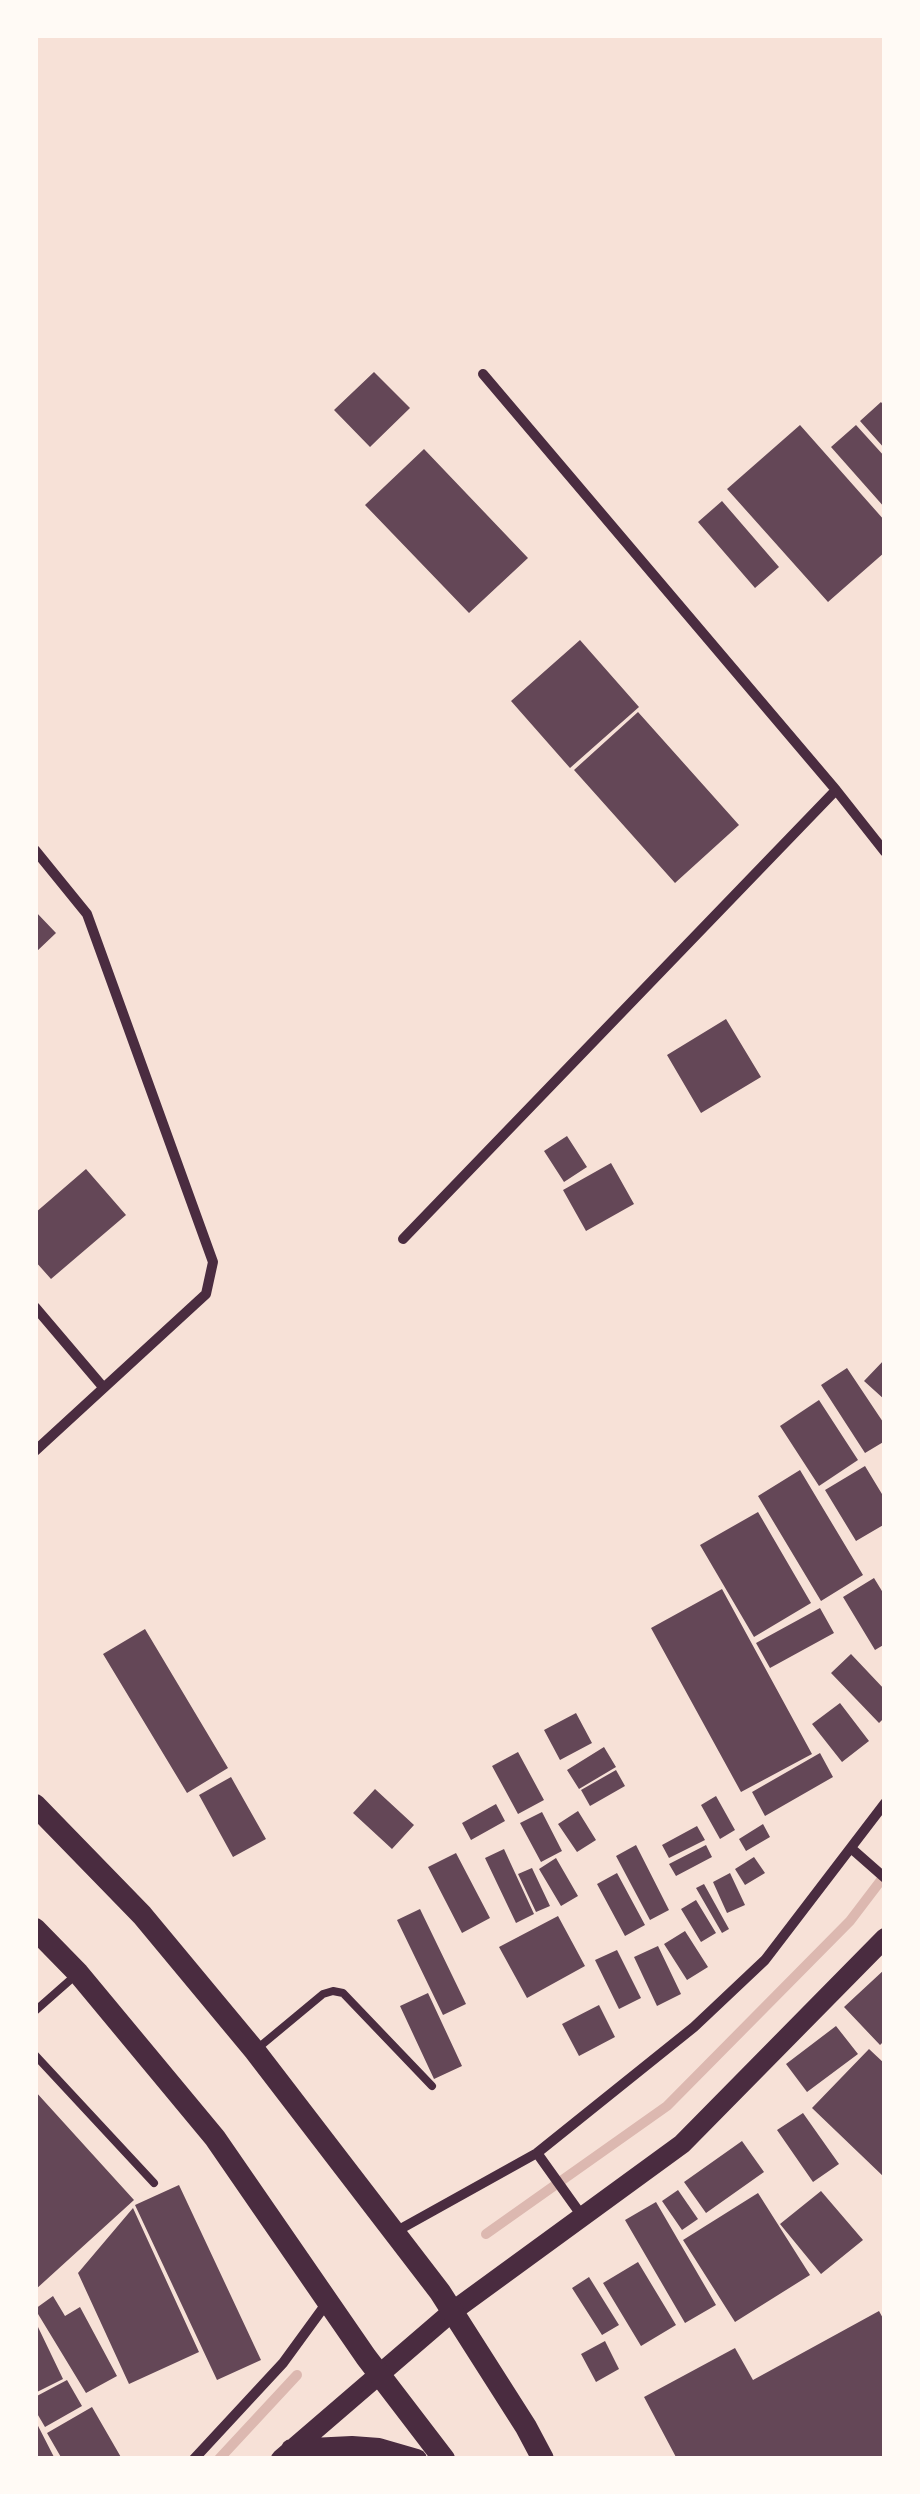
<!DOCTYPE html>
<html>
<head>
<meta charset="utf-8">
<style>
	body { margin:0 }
	#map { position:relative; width:920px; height:2494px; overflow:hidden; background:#f7e1d7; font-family:Ubuntu,sans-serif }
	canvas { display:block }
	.frame { position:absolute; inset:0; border:38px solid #fffaf5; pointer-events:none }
</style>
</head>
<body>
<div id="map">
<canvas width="920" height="2494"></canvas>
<div class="frame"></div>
</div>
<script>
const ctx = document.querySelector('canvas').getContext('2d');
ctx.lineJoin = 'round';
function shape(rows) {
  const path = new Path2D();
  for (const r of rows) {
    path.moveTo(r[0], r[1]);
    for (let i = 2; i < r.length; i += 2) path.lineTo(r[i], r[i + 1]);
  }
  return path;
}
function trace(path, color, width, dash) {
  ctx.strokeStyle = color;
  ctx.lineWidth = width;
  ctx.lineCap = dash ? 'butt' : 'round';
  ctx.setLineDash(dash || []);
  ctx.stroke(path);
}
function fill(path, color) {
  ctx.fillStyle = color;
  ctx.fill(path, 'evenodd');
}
const stream = shape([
	[486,2234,667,2106,850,1921,885,1875],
	[219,2459,297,2375]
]);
const building = shape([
	[374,372,410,408,370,447,334,410],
	[881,402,885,407,885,449,860,421],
	[800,425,885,521,885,552,828,602,727,489],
	[856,425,885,457,885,508,831,447],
	[424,449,528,558,469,613,365,505],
	[722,501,779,567,755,588,698,522],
	[580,640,639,707,570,768,511,701],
	[638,712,739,825,675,883,574,770],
	[35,911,56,933,35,953],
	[726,1019,761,1077,701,1113,667,1055],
	[567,1136,587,1167,564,1182,544,1151],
	[611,1163,634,1204,586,1231,563,1190],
	[86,1169,126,1215,51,1279,35,1261,35,1213],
	[885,1359,885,1400,864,1381],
	[847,1368,885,1425,885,1441,865,1453,821,1385],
	[819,1400,858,1460,819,1486,780,1426],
	[865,1466,885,1499,885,1524,856,1541,825,1490],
	[800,1470,863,1575,821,1601,758,1496],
	[758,1512,811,1603,754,1637,700,1545],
	[874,1578,885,1596,885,1644,875,1650,843,1597],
	[722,1589,812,1754,741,1792,651,1628],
	[820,1608,834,1633,770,1668,756,1643],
	[145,1629,228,1768,187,1793,103,1654],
	[851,1654,885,1690,885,1717,879,1723,831,1673],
	[840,1703,869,1741,842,1762,812,1724],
	[576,1713,592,1743,560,1760,544,1730],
	[604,1747,616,1767,579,1789,567,1770],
	[518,1752,544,1800,518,1814,492,1766],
	[820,1753,833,1777,765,1816,752,1792],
	[616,1770,625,1786,590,1806,581,1790],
	[231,1777,266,1839,233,1857,199,1795],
	[375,1789,414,1825,392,1849,353,1813],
	[716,1796,735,1830,720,1839,701,1805],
	[496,1804,505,1821,471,1840,462,1823],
	[578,1811,596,1840,577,1852,558,1824],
	[542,1812,562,1851,541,1862,520,1823],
	[763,1824,770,1837,746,1851,739,1839],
	[697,1826,705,1840,669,1858,662,1845],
	[636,1845,669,1910,650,1920,616,1856],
	[706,1845,712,1857,676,1876,669,1864],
	[504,1849,534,1914,516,1923,485,1858],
	[456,1853,490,1918,462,1933,428,1867],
	[754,1857,765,1873,745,1885,735,1869],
	[556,1858,578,1896,561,1906,539,1869],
	[532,1868,550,1906,536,1912,518,1874],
	[617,1873,645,1925,625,1936,597,1884],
	[730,1873,745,1905,727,1913,713,1882],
	[704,1884,729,1929,722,1933,696,1888],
	[696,1900,716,1933,701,1942,681,1909],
	[420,1909,466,2004,443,2015,397,1920],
	[558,1916,585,1966,527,1998,499,1947],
	[685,1931,708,1967,687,1980,664,1944],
	[658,1946,681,1994,657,2006,634,1957],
	[617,1950,641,1998,619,2009,595,1960],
	[885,1969,885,2040,880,2045,844,2007],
	[428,1993,462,2066,434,2079,400,2006],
	[599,2005,615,2037,579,2056,562,2024],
	[836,2026,858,2054,807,2092,786,2064],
	[869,2049,885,2064,885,2178,812,2108],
	[35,2091,134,2200,35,2290],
	[803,2113,839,2164,813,2182,777,2130],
	[742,2141,764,2172,706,2213,684,2182],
	[179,2185,261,2360,217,2380,135,2205],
	[678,2190,698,2219,682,2230,662,2201],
	[821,2191,863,2240,821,2274,780,2224],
	[758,2193,810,2275,735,2322,683,2240],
	[656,2202,716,2305,685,2323,625,2220],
	[133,2208,199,2352,129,2384,78,2273],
	[638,2262,676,2325,641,2346,603,2283],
	[589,2277,619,2325,602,2335,572,2288],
	[53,2296,65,2316,80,2307,117,2376,86,2393,35,2309],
	[879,2311,885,2322,885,2459,677,2459,644,2397,735,2348,753,2380],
	[38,2327,63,2379,35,2393,35,2329],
	[605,2341,619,2369,596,2382,581,2354],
	[67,2380,82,2406,45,2427,35,2410,35,2397],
	[92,2407,122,2459,62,2459,47,2433],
	[35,2420,55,2459,35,2459]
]);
const service = shape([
	[35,2011,77,1974],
	[258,2048,323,1994,333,1991,343,1993,432,2086],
	[35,2055,154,2183]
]);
const minor = shape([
	[836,790,885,852],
	[35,850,87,914,213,1262,206,1294,35,1451],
	[403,1239,836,790,483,374],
	[35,1307,103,1387],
	[852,1849,885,1878],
	[537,2153,582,2216],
	[395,2232,537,2153,694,2027,765,1960,885,1803],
	[194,2459,283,2363,326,2304]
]);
const secondary = shape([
	[291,2449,352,2446,379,2448,417,2459],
	[281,2459,453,2311,682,2144,885,1938]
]);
const primary = shape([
	[35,1805,142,1915,255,2051,440,2292,526,2427,543,2459],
	[35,1929,78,1973,215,2138,366,2357,444,2459]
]);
trace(stream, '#dcb8b0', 10);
fill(building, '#644757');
trace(service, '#4a2c40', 8);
trace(minor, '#4a2c40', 10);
trace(secondary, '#4a2c40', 20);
trace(primary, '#4a2c40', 22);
</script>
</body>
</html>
